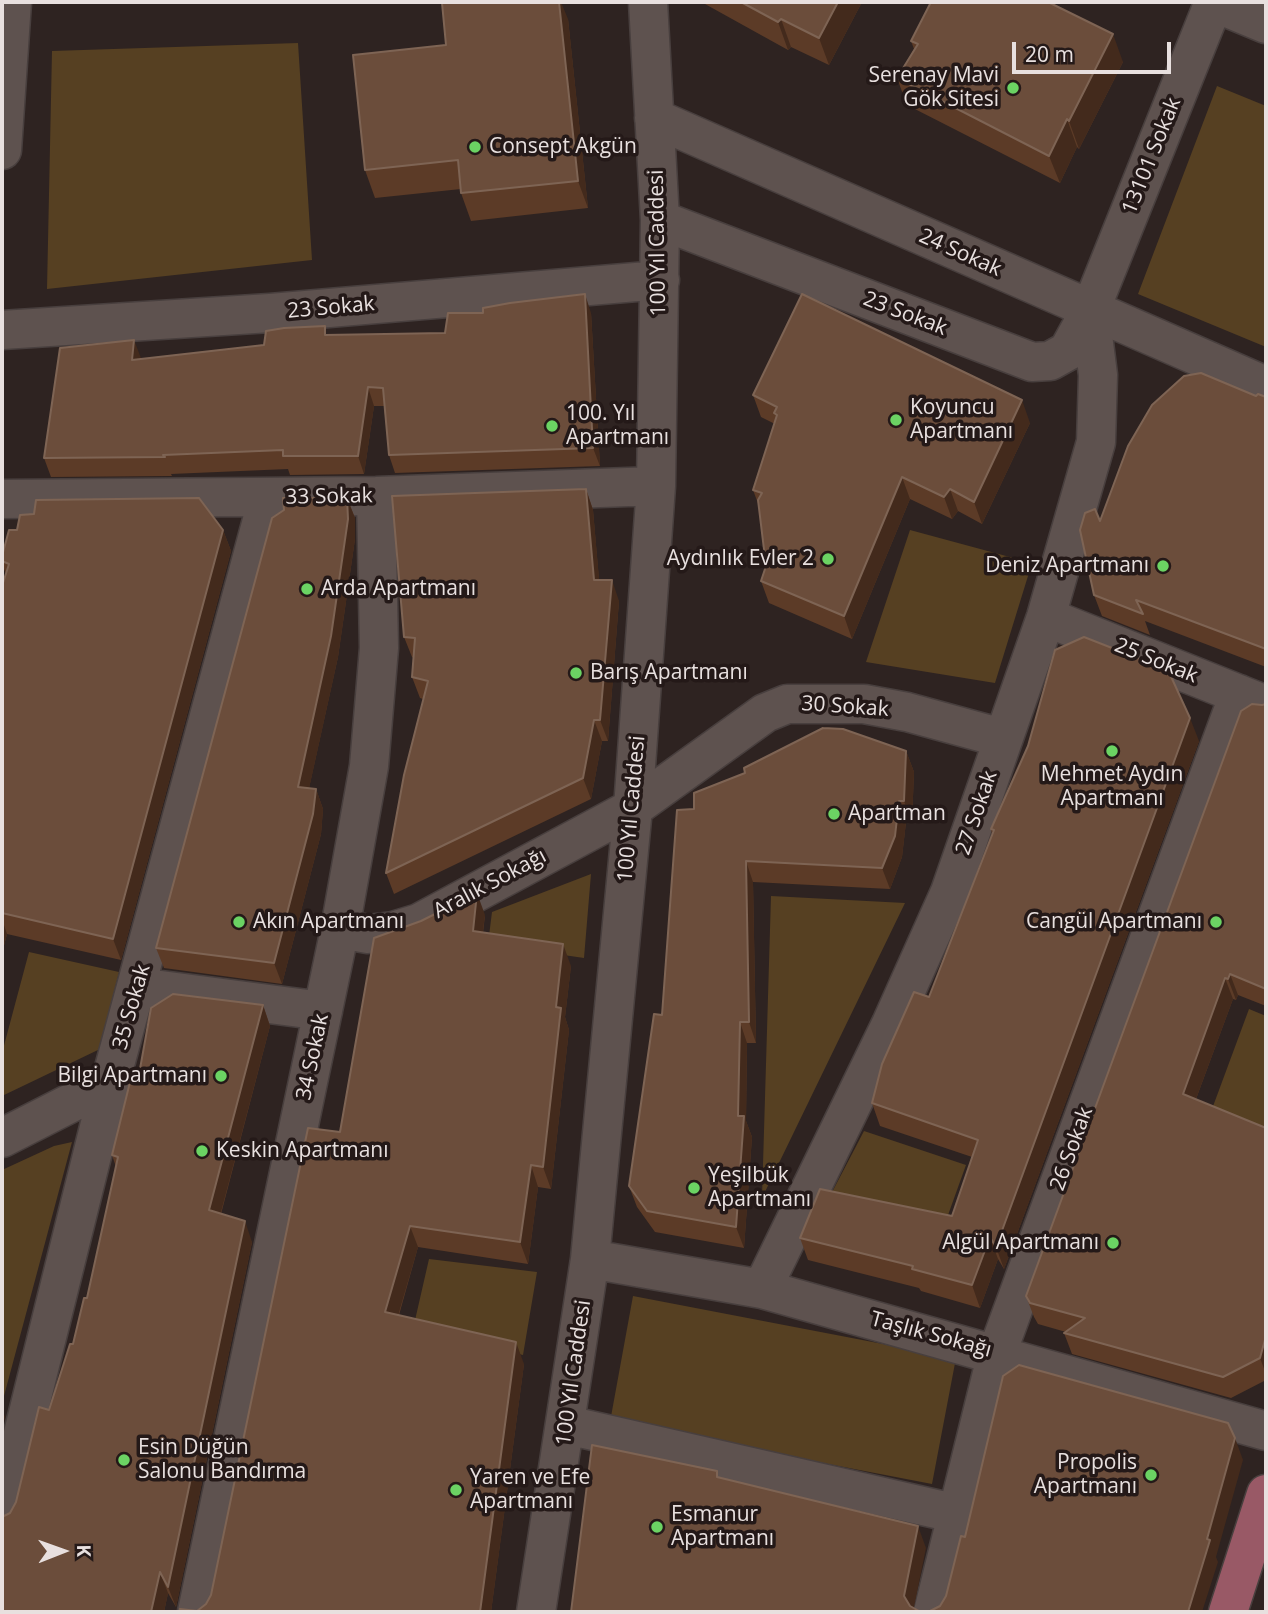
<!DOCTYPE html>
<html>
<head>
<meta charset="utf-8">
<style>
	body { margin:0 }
	#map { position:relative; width:1268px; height:1614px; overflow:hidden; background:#2e2321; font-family:"Open Sans",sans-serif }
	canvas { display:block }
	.frame { position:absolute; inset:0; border:4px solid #e8e0df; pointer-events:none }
	.north { position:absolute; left:28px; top:1516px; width:70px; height:70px; -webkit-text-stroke:5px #241918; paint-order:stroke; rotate:89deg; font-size:19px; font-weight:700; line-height:28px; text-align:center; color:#e8e0df }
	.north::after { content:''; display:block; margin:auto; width:24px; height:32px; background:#e8e0df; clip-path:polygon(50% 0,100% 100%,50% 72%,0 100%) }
	.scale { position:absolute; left:1012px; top:42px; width:159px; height:32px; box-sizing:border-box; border:4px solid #e8e0df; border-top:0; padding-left:9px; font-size:21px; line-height:24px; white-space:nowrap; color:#e8e0df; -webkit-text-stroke:5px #241918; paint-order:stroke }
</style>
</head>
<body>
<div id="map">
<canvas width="1268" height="1614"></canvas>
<div class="frame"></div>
<div class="north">K</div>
<div class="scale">20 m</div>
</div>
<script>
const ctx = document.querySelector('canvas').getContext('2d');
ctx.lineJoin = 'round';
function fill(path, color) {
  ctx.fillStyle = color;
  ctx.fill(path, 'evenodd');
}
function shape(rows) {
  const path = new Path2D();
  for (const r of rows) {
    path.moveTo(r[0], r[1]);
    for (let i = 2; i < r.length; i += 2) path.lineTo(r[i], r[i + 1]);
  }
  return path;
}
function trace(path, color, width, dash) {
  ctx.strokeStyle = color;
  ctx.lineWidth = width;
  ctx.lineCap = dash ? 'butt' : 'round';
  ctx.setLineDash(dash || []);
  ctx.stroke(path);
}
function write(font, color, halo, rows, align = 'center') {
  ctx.font = font + ' "Open Sans",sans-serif';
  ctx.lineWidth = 7;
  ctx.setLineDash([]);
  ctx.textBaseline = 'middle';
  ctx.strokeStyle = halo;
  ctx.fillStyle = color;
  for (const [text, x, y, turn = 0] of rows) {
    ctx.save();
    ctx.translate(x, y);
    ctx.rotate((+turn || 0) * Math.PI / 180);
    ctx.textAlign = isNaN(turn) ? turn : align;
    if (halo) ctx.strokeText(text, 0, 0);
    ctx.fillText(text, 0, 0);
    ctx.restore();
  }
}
const green = shape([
	[298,43,312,260,47,289,52,51],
	[1217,86,1266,106,1264,173,1266,174,1266,347,1138,294],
	[910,530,1032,563,995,683,866,662],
	[591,874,584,958,488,944,492,912],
	[771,896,905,903,762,1198],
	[29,952,119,972,100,1049,2,1096,2,1053],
	[1249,1009,1266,1016,1266,1131,1212,1109],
	[864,1131,966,1165,943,1229,829,1198],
	[72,1142,4,1396,2,1170,54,1146],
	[429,1259,537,1272,523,1355,413,1329],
	[633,1296,956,1358,932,1484,610,1422]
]);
const minor = shape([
	[1213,2,1266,24],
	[654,118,1266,386],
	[2,150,12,2],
	[660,220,1032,362,1050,361,1068,351,1090,311,1214,2],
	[2,330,270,313,660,280],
	[2,499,376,496,656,486],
	[1046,617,1266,705],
	[340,929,368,934,393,931,419,923,633,808,765,713,787,704,864,704,907,712,1002,738],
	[138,987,323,1011],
	[2,1138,110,1083],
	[590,1259,762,1289,1266,1431],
	[762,1289,891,1024,950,892,1046,617,1096,442,1098,375,1090,311],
	[567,1425,958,1514],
	[2,1518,110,1083,268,498],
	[197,1612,340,929,369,766,379,648,376,496],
	[536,1612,590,1259,633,808,656,486,660,220,648,2],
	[933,1612,997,1353,1239,694]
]);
const major = shape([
	[1228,1612,1266,1494]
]);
const wall = shape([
	[157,2,213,2,213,4],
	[704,2,862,2,829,65,791,47,788,50,705,4],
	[931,2,1049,2,1123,62,1079,149,1077,147,1060,183,907,105,897,78,914,49,911,41],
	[568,19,588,208,471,221,461,193,461,189,375,198,365,170,446,45],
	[591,313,600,466,395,473,389,455,384,406,374,406,364,474,290,475,288,469,171,474,172,476,51,477,44,458,264,345,329,335,445,333],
	[753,395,1030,423,982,524,958,511,952,519,910,499,852,639,769,603,761,581,766,566,759,506,753,490,775,424,761,417],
	[1256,396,1266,397,1266,667,1145,621,1150,635,1102,616,1094,595,1100,521],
	[586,489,593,510,599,580,619,601,608,741,602,741,591,799,394,894,386,873,423,699,420,698,412,677,414,658,412,657,404,637],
	[347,498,355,518,355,539,338,657,309,788,316,789,323,809,321,834,282,984,164,968,156,948],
	[223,530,231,551,121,960,7,934,2,953,2,586,6,574,2,564,2,556],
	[1266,704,1266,1006,1238,995,1236,1000,1233,999,1196,1099,1266,1128,1266,1380,1231,1398,1072,1354,1064,1333,1066,1332,1038,1324,1034,1317,1026,1296,1262,705],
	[1199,741,1004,1269,998,1259,980,1308,921,1291,919,1288,808,1260,800,1238,952,1216,972,1157,880,1126,872,1103,929,997,992,834,991,829],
	[906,751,914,772,912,822,906,822,902,857,890,889,753,882,756,1043,747,1043,746,1121,752,1137,744,1248,655,1232,637,1207,629,1186,662,1015,694,809,745,773],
	[485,915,483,933,571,966,565,1017,569,1030,551,1189,538,1187,528,1264,418,1247,399,1315,524,1364,491,1612,181,1612,197,1611,206,1604,211,1595,340,1132],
	[263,1005,270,1026,221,1214,252,1242,176,1607,168,1593,164,1612,2,1612,10,1513,16,1502,49,1410,73,1344,87,1298,116,1167,112,1155,138,1080]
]);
const shadedWall = shape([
	[559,2,561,2,568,19,588,208,578,181],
	[838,2,862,2,829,65,819,38],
	[781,19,791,47,788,50,778,22],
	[1113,34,1123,62,1079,149,1069,121],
	[1067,119,1077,147,1060,183,1049,156],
	[585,294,591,313,600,466,593,448],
	[134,340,141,358,139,379,132,360],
	[368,387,374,406,364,474,358,456],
	[1022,400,1030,423,982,524,974,502],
	[902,477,910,499,852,639,844,616],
	[586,489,593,510,601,601,594,580],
	[950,489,958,511,952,519,944,497],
	[347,498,355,518,355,539,338,657,305,807,298,787],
	[223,530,231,551,121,960,113,939],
	[612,580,619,601,608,741,600,720],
	[1190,718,1199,741,1004,1269,996,1247],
	[594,720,602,741,591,799,583,778],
	[906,751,914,772,912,822,904,801],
	[316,789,323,809,321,834,282,984,274,963],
	[899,801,906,822,902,857,890,889,882,868],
	[746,861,753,882,756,1043,749,1022],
	[477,893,485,915,480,953,473,931],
	[2,919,7,934,2,953],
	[563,944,571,966,565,1017,569,1030,551,1189,543,1167,556,1007],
	[1230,974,1238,995,1236,1000,1228,979],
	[1225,978,1233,999,1190,1115,1183,1094],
	[263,1005,270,1026,216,1231,209,1210],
	[740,1022,747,1043,746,1121,752,1137,744,1248,736,1227],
	[531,1165,538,1187,528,1264,520,1242],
	[245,1221,252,1242,176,1607,168,1587],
	[410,1226,418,1247,393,1333,385,1312],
	[990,1237,998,1259,980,1308,972,1285],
	[1266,1336,1266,1374,1260,1358],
	[516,1342,524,1364,491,1612,480,1612],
	[2,1409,5,1417,2,1429],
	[1235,1438,1243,1460,1216,1557,1218,1562,1202,1612,1188,1612],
	[918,1526,926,1548,913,1612,904,1596],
	[160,1572,168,1593,164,1612,151,1612]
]);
const building = shape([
	[455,2,559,2,578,181,461,193,458,160,365,170,353,55,446,45,442,3,455,2],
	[741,2,838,2,819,38,781,19,778,22,741,2],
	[931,2,1048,2,1113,34,1069,121,1067,119,1049,156,897,78,918,44,911,41,931,2],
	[585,294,593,448,389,455,383,388,368,387,358,456,283,456,283,450,163,455,165,457,44,458,60,348,134,340,132,360,264,345,266,331,284,328,325,326,325,335,445,333,448,313,483,313,483,308,510,303,585,294],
	[802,294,1022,400,974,502,950,489,944,497,902,477,844,616,761,581,766,566,758,500,762,493,753,490,777,415,774,413,777,407,753,395,802,294],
	[1201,373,1256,396,1258,394,1266,397,1266,649,1136,600,1143,614,1094,595,1080,530,1085,513,1095,509,1100,521,1128,446,1152,405,1184,376,1201,373],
	[586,489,594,580,612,580,600,720,594,720,583,778,386,873,404,775,428,681,412,677,415,638,404,637,392,496,586,489],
	[199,498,223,530,113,939,2,913,2,586,9,564,2,561,2,556,9,530,17,530,20,515,34,514,36,500,199,498],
	[283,498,347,498,348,519,331,636,298,787,316,789,313,814,274,963,156,948,272,518,284,510,283,498],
	[1084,637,1168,670,1190,718,996,1247,990,1237,972,1285,912,1269,913,1266,800,1238,820,1189,952,1216,978,1140,872,1103,882,1064,914,992,929,997,994,830,991,829,1028,746,1055,650,1084,637],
	[1252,704,1262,705,1266,704,1266,989,1230,974,1228,979,1225,978,1183,1094,1266,1128,1266,1336,1260,1358,1223,1377,1064,1333,1085,1318,1030,1303,1026,1296,1241,711,1252,704],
	[823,728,843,729,906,751,904,801,899,801,895,836,882,868,746,861,749,1022,740,1022,738,1116,744,1116,736,1227,647,1211,629,1186,654,1014,662,1015,677,810,694,809,694,793,745,773,744,768,823,728],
	[477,893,473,931,563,944,556,1007,561,1008,543,1167,531,1165,520,1242,410,1226,385,1312,516,1342,480,1612,181,1612,180,1609,197,1611,206,1604,211,1595,308,1128,340,1132,374,938,421,921,477,893],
	[173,994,263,1005,209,1210,245,1221,168,1587,160,1572,151,1612,2,1612,2,1517,10,1513,16,1502,39,1407,49,1410,70,1344,73,1344,84,1298,87,1298,118,1157,112,1155,131,1078,138,1080,151,1008,173,994],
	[1019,1365,1228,1423,1235,1438,1207,1539,1210,1540,1188,1612,571,1612,592,1445,717,1471,717,1477,918,1526,904,1596,910,1606,919,1611,930,1611,940,1606,946,1596,961,1536,965,1537,1003,1376,1019,1365]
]);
const markers = [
	[1013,88,7,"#6bd363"],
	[475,147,7,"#6bd363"],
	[896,420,7,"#6bd363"],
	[552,426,7,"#6bd363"],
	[828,559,7,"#6bd363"],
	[1163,566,7,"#6bd363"],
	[307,589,7,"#6bd363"],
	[576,673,7,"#6bd363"],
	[1112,751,7,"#6bd363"],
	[834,814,7,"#6bd363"],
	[239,922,7,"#6bd363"],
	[1216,922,7,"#6bd363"],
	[221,1076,7,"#6bd363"],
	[202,1151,7,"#6bd363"],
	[694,1188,7,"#6bd363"],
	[1113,1243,7,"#6bd363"],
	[124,1460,7,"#6bd363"],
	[1151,1475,7,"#6bd363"],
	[456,1490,7,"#6bd363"],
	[657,1527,7,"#6bd363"]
];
const poiNames = [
	["Serenay Mavi",999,76,"right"],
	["Gök Sitesi",999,100,"right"],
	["Consept Akgün",489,147],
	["Koyuncu",910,408],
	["Apartmanı",910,432],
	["100. Yıl",566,414],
	["Apartmanı",566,438],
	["Aydınlık Evler 2",814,559,"right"],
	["Deniz Apartmanı",1149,566,"right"],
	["Arda Apartmanı",321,589],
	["Barış Apartmanı",590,673],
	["Mehmet Aydın",1112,775,"center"],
	["Apartmanı",1112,799,"center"],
	["Apartman",848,814],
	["Akın Apartmanı",253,922],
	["Cangül Apartmanı",1202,922,"right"],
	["Bilgi Apartmanı",207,1076,"right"],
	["Keskin Apartmanı",216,1151],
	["Yeşilbük",708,1176],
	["Apartmanı",708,1200],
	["Algül Apartmanı",1099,1243,"right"],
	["Esin Düğün",138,1448],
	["Salonu Bandırma",138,1472],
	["Propolis",1137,1463,"right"],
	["Apartmanı",1137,1487,"right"],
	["Yaren ve Efe",470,1478],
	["Apartmanı",470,1502],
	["Esmanur",671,1515],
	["Apartmanı",671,1539]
];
const streetNames = [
	["13101 Sokak",1152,156,-68],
	["100 Yıl Caddesi",658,243,-91],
	["24 Sokak",960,253,24],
	["23 Sokak",331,308,-5],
	["23 Sokak",905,314,21],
	["33 Sokak",329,497,-1],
	["25 Sokak",1156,661,22],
	["30 Sokak",845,707,4],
	["100 Yıl Caddesi",632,809,-85],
	["27 Sokak",977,813,-71],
	["Aralık Sokağı",490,884,-28],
	["35 Sokak",132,1007,-74],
	["34 Sokak",313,1057,-78],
	["26 Sokak",1072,1149,-70],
	["Taşlık Sokağı",931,1335,15],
	["100 Yıl Caddesi",574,1373,-82]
];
fill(green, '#564022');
trace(minor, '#483f3e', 41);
trace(major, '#483f3e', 41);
trace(minor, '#5e524f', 38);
trace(major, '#995966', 38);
fill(wall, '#5c3b27');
fill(shadedWall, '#432a1c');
fill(building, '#6b4d3b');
trace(building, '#7e6454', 2);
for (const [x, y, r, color] of markers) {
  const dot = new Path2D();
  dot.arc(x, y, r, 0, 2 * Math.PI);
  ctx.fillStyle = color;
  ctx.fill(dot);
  trace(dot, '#241918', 2.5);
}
write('21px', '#e8e0df', '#241918', poiNames, 'left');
write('21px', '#e8e0df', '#241918', streetNames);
</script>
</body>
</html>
